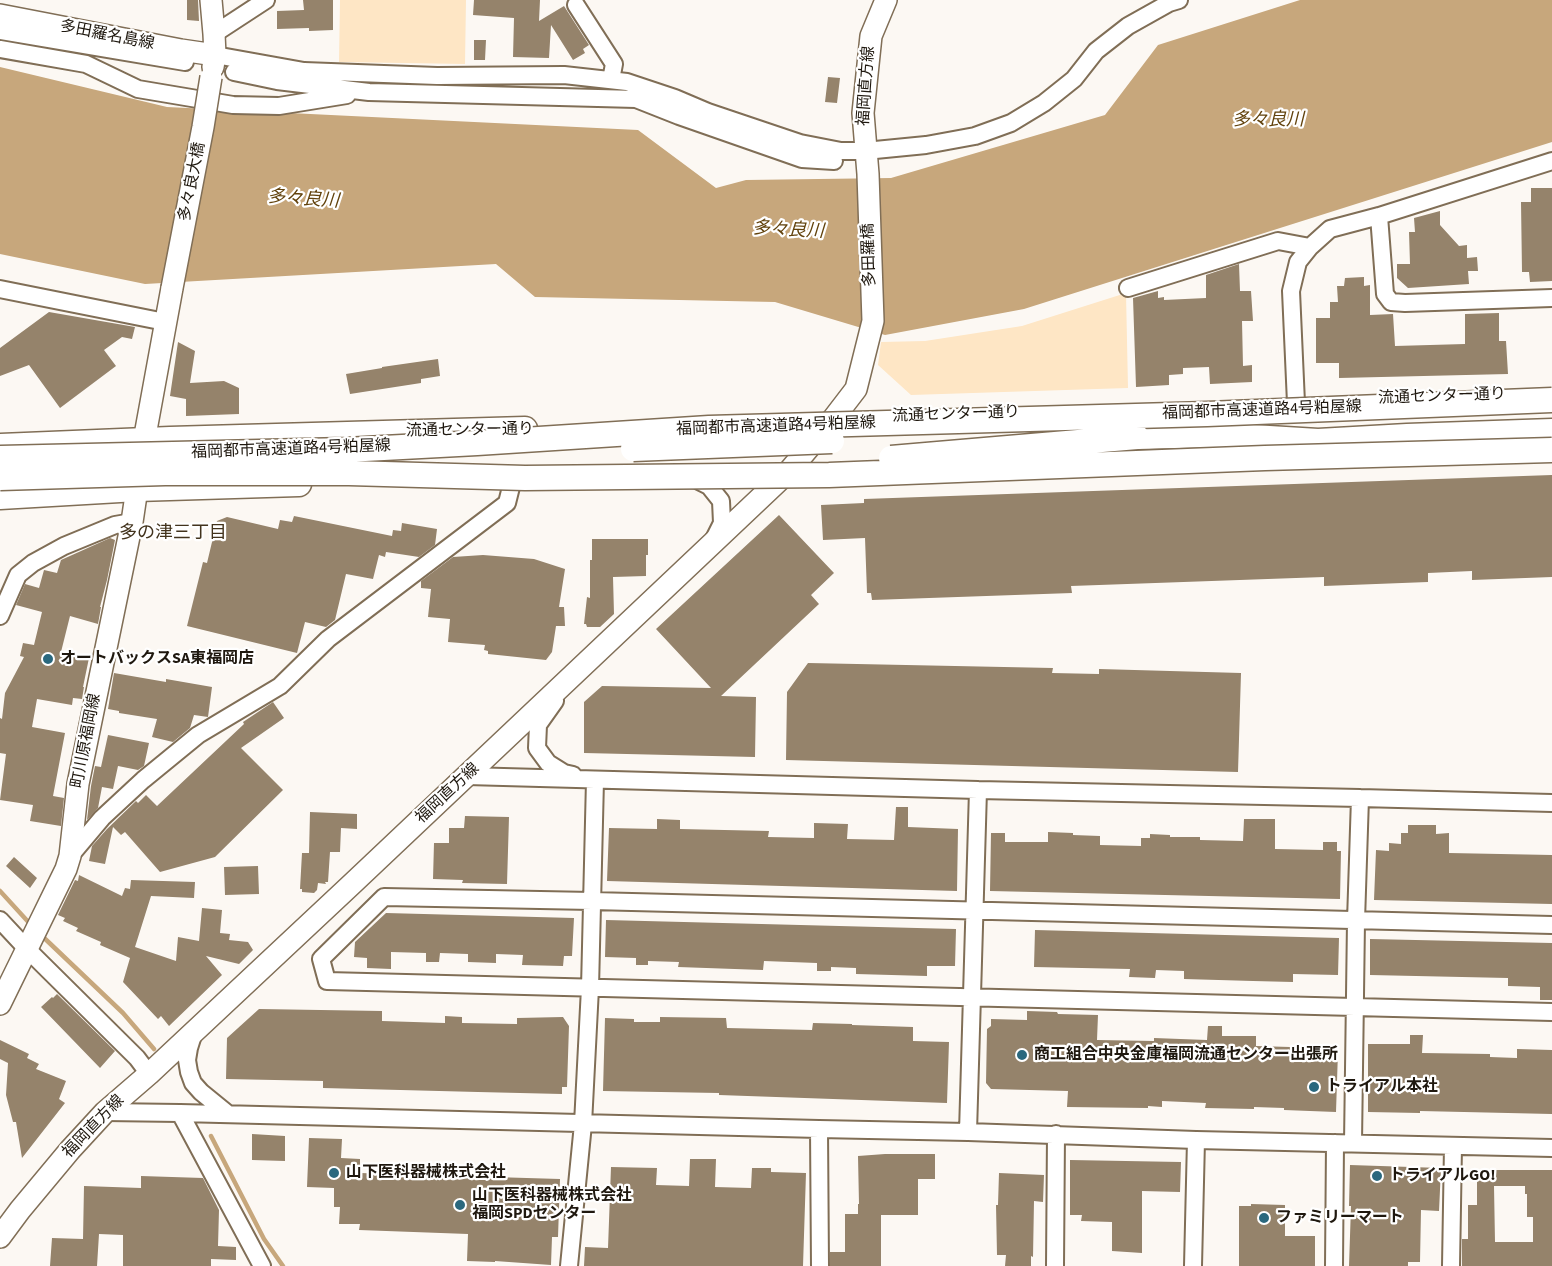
<!DOCTYPE html>
<html>
<head>
<meta charset="utf-8">
<style>
	body { margin:0 }
	canvas { display:block; background:#fcf8f3 }
</style>
</head>
<body>
<canvas width="1552" height="1266"></canvas>
<script>
const ctx = document.querySelector('canvas').getContext('2d');
ctx.lineJoin = 'round';
function fill(path, color) {
  ctx.fillStyle = color;
  ctx.fill(path, 'evenodd');
}
function shape(rows) {
  const path = new Path2D();
  for (const r of rows) {
    path.moveTo(r[0], r[1]);
    for (let i = 2; i < r.length; i += 2) path.lineTo(r[i], r[i + 1]);
  }
  return path;
}
function trace(path, color, width, dash) {
  ctx.strokeStyle = color;
  ctx.lineWidth = width;
  ctx.lineCap = dash ? 'butt' : 'round';
  ctx.setLineDash(dash || []);
  ctx.stroke(path);
}
function write(font, color, halo, rows, align = 'center') {
  ctx.font = font + ' "Source Sans 3","Noto Sans JP",sans-serif';
  ctx.lineWidth = 4.5;
  ctx.setLineDash([]);
  ctx.textBaseline = 'middle';
  ctx.strokeStyle = halo;
  ctx.fillStyle = color;
  for (const [text, x, y, turn = 0] of rows) {
    ctx.save();
    ctx.translate(x, y);
    ctx.rotate((+turn || 0) * Math.PI / 180);
    ctx.textAlign = isNaN(turn) ? turn : align;
    if (halo) ctx.strokeText(text, 0, 0);
    ctx.fillText(text, 0, 0);
    ctx.restore();
  }
}
const green = shape([
	[340,0,466,0,465,64,339,62],
	[1126,293,1128,388,911,395,878,365,881,342,925,341,1022,326]
]);
const water = shape([
	[1300,0,1552,0,1552,142,1024,309,885,335,775,302,535,297,496,264,145,284,0,254,0,67,167,107,638,130,716,188,746,180,891,178,1105,115,1158,45]
]);
const stream = shape([
	[0,891,32,926],
	[40,934,123,1013,154,1049],
	[211,1136,264,1239,283,1266]
]);
const building = shape([
	[187,0,198,0,199,21,187,20],
	[303,0,333,0,333,30,309,31,309,28,277,29,277,11,304,10],
	[474,0,540,0,539,21,564,6,589,45,583,49,585,53,573,60,551,25,549,58,513,57,514,18,473,15],
	[474,40,486,40,485,60,474,60],
	[828,77,840,78,837,103,825,102],
	[1531,188,1552,188,1552,281,1530,282,1529,272,1522,272,1521,202,1531,202],
	[1440,211,1440,225,1459,246,1467,245,1467,258,1477,257,1478,271,1468,271,1469,284,1408,288,1397,278,1397,264,1410,264,1409,232,1415,232,1414,218],
	[1239,264,1240,291,1251,291,1253,321,1242,321,1243,366,1252,365,1252,382,1210,384,1209,367,1183,368,1183,374,1169,375,1169,385,1136,387,1133,298,1158,291,1158,298,1164,297,1164,300,1206,298,1206,275],
	[1364,277,1364,286,1370,285,1370,315,1393,314,1395,346,1465,344,1465,314,1499,313,1499,341,1506,341,1508,374,1339,378,1339,363,1316,363,1316,318,1330,318,1330,302,1338,302,1337,286,1344,286,1345,278],
	[49,312,135,327,132,339,122,337,104,350,116,366,60,408,29,365,0,376,0,348],
	[178,342,195,351,190,383,224,381,239,388,239,414,186,416,186,399,170,396],
	[438,359,440,376,421,379,421,383,350,394,346,374,382,368,382,367],
	[1552,475,1552,577,1472,580,1472,571,1428,573,1428,582,1324,586,1324,577,1071,586,1072,593,872,600,871,593,867,593,865,538,823,540,821,505,864,503,864,499],
	[779,515,834,573,811,595,819,604,721,696,756,697,755,757,584,753,584,702,602,686,711,688,656,629],
	[294,516,392,536,393,530,401,531,402,523,437,529,435,545,419,557,386,552,385,557,379,555,373,579,346,574,335,620,326,627,305,622,297,653,187,626,203,562,207,563,217,521,227,517,278,529,280,520,292,522],
	[110,538,115,540,107,580,100,607,101,607,98,624,70,616,61,652,89,658,83,687,84,687,82,699,73,698,72,705,37,699,32,727,65,733,53,796,64,798,61,826,30,821,33,805,0,800,6,754,0,753,0,718,2,719,5,693,24,657,20,656,23,643,34,645,42,612,16,605,25,584,39,588,44,570,57,573,61,560],
	[592,539,648,539,648,555,646,555,646,576,613,577,614,614,600,627,587,627,586,624,584,624,587,597,590,598,590,560,592,560],
	[483,555,534,559,565,569,559,607,564,607,565,626,556,626,552,652,546,660,488,654,488,651,484,650,485,645,448,642,450,619,428,617,431,589,421,588,421,581,453,557],
	[808,663,1053,668,1052,673,1099,674,1099,669,1241,673,1238,772,786,760,787,692],
	[114,673,166,682,166,679,212,687,208,717,194,715,190,728,173,742,152,737,157,719,119,713,119,711,108,709],
	[273,702,284,718,241,748,283,790,215,857,160,872,125,832,121,835,113,827,105,864,89,861,92,846,107,829,136,801,138,803,146,795,157,806,244,724,243,722],
	[108,735,149,743,144,766,138,770,118,766,113,789,102,787,98,808,87,820,91,786,95,766,101,767],
	[896,807,908,807,908,827,958,829,957,891,607,881,609,828,657,829,657,819,680,820,680,829,769,831,768,837,814,838,814,823,848,824,847,839,894,840],
	[310,812,357,814,357,829,341,828,340,852,330,852,328,882,325,882,326,884,318,883,317,890,314,893,302,892,302,889,300,889,302,853,309,853],
	[465,816,509,817,507,884,462,883,463,880,433,879,434,843,449,843,449,828,464,828],
	[1244,819,1275,819,1275,849,1323,850,1323,842,1337,842,1337,851,1341,851,1340,899,990,891,991,833,1005,833,1005,842,1048,842,1048,832,1073,833,1073,835,1100,836,1100,845,1141,846,1141,838,1150,838,1150,834,1170,835,1170,837,1200,837,1200,840,1243,841],
	[1408,825,1436,825,1436,834,1449,833,1449,853,1552,855,1552,904,1374,900,1376,850,1389,851,1389,843,1401,844,1401,833,1408,833],
	[14,857,37,878,30,888,6,866],
	[258,866,259,894,225,895,224,867],
	[79,875,122,896,125,888,130,889,131,880,195,882,194,898,151,896,135,947,176,961,178,937,199,941,202,908,222,910,220,933,230,934,229,940,248,942,253,950,239,964,206,956,222,975,169,1026,161,1016,158,1019,123,982,130,958,100,945,101,942,76,931,78,928,63,921,65,918,58,915,75,880,78,881],
	[386,913,574,918,572,956,564,956,563,966,522,965,523,955,496,954,496,963,468,962,468,954,440,953,439,962,426,962,426,953,391,952,391,969,367,968,367,958,354,957,355,942],
	[606,920,956,929,955,966,927,966,927,976,856,974,856,968,831,967,831,971,817,971,817,963,764,961,763,970,678,967,679,962,648,961,648,965,636,965,636,958,605,957],
	[1035,930,1339,938,1338,975,1293,974,1293,982,1253,981,1184,979,1184,971,1156,970,1155,978,1129,977,1130,969,1034,967],
	[1370,939,1552,943,1552,1000,1540,1000,1540,987,1508,986,1508,978,1370,975],
	[57,994,115,1051,100,1068,41,1007,52,997,53,998],
	[259,1009,382,1011,382,1021,445,1023,445,1016,462,1017,462,1023,517,1024,517,1018,563,1017,569,1026,567,1087,562,1087,562,1094,478,1092,323,1088,323,1081,226,1079,227,1038],
	[1027,1011,1057,1012,1058,1014,1098,1015,1097,1040,1154,1041,1154,1038,1207,1040,1208,1026,1222,1026,1222,1036,1256,1036,1256,1046,1290,1047,1290,1050,1338,1051,1336,1112,1284,1110,1284,1108,1254,1107,1254,1109,1205,1108,1206,1103,1162,1101,1162,1107,1148,1106,1148,1108,1067,1107,1068,1091,991,1089,986,1083,987,1029,991,1026,991,1019,1027,1020],
	[660,1017,726,1018,727,1028,812,1030,813,1023,852,1024,852,1025,913,1027,913,1041,949,1042,947,1103,719,1095,719,1093,603,1091,605,1018,634,1019,634,1022,660,1022],
	[1410,1035,1423,1035,1422,1053,1490,1054,1490,1057,1517,1058,1517,1049,1552,1050,1552,1114,1420,1111,1420,1113,1368,1112,1368,1044,1410,1044],
	[0,1040,29,1054,27,1058,39,1064,36,1069,66,1081,59,1099,65,1103,22,1158,16,1122,13,1122,6,1095,8,1063,0,1059],
	[252,1134,285,1136,285,1161,252,1160],
	[309,1138,342,1139,341,1158,360,1159,360,1173,560,1179,558,1237,552,1237,551,1265,495,1261,495,1262,467,1261,468,1234,359,1230,360,1224,339,1224,340,1207,334,1207,334,1188,307,1187],
	[885,1154,935,1154,935,1179,918,1179,918,1215,881,1215,881,1266,830,1266,830,1252,845,1252,845,1214,858,1214,858,1204,859,1204,858,1156],
	[690,1159,716,1159,715,1187,751,1188,752,1168,771,1168,771,1172,806,1173,803,1266,584,1266,585,1247,608,1248,611,1167,657,1168,656,1185,689,1186],
	[1070,1160,1181,1162,1180,1192,1142,1191,1142,1253,1112,1251,1112,1222,1081,1221,1082,1215,1070,1215],
	[1350,1165,1441,1168,1439,1211,1421,1210,1420,1262,1408,1262,1408,1266,1349,1266,1351,1206,1349,1206],
	[1477,1170,1552,1170,1552,1266,1462,1266,1462,1239,1468,1239,1468,1205,1477,1205],
	[1494,1186,1525,1186,1525,1194,1527,1194,1527,1217,1533,1217,1533,1242,1495,1242],
	[999,1173,1044,1175,1043,1202,1034,1201,1033,1257,1031,1256,1031,1266,1005,1266,1006,1255,997,1255,996,1205,998,1205],
	[141,1176,203,1178,219,1210,218,1246,236,1247,236,1260,211,1259,211,1266,123,1266,123,1235,99,1234,97,1266,50,1266,52,1238,83,1239,84,1186,141,1188],
	[1251,1204,1285,1205,1285,1236,1315,1236,1315,1266,1239,1266,1239,1206,1251,1206]
]);
const minor = shape([
	[576,5,614,64,611,80],
	[0,31,185,62],
	[214,34,266,0],
	[0,49,86,64,138,89,233,105,279,106,347,95],
	[215,55,304,71,437,76,564,75,627,82,675,98,708,112,800,143,841,151,865,151,926,145,975,136,1011,123,1044,103,1074,79,1096,51,1128,26,1169,3,1179,0],
	[234,72,277,81,369,92,636,99,679,116,802,159,834,161],
	[1379,216,1385,294,1391,302,1405,303,1552,298],
	[1128,288,1278,241,1310,247],
	[0,289,165,322],
	[1296,403,1291,291,1298,262,1310,247,1330,229,1379,216,1552,161],
	[691,479,697,480,709,486,721,501,722,523,714,539],
	[0,616,18,575,33,563,64,546,115,525,132,522],
	[555,701,538,725,537,748,548,763,564,773,573,775],
	[467,776,978,790,1360,798,1552,803],
	[70,856,102,818,143,780,198,735,280,686,328,639,507,503,513,479],
	[0,920,27,949,137,1058,149,1074],
	[1552,925,592,901,384,897,321,959,327,981,1552,1012],
	[194,1032,189,1048,187,1060,189,1072,193,1083,201,1092,228,1114],
	[105,1112,180,1113,819,1129,968,1132,1196,1140,1552,1148],
	[180,1113,262,1266],
	[819,1129,820,1266],
	[968,1132,978,790],
	[1353,1143,1356,921,1360,798],
	[569,1266,583,1124,590,988,595,780],
	[1055,1266,1056,1134],
	[1193,1266,1196,1140],
	[1334,1266,1335,1143],
	[1451,1266,1453,1146]
]);
const major = shape([
	[211,0,214,34,215,55,213,67],
	[0,15,181,50,215,55],
	[0,1004,66,869,70,856,78,784,132,522,144,441,172,288],
	[0,1237,20,1210,70,1150,105,1112,149,1074,353,883,790,470,833,419,856,389,873,321,868,174,863,113,871,36,886,0]
]);
const highway = shape([
	[1137,437,1220,435,1318,441,1407,436,1552,431],
	[0,446,170,439,525,429],
	[0,497,137,489,299,484]
]);
const majorBridge = shape([
	[172,288,203,127,211,77]
]);
const highwayBridge = shape([
	[633,449,832,441],
	[0,458,346,450,477,443,709,428,1207,414,1552,400],
	[891,458,1137,437],
	[0,478,165,473,349,473,525,478,829,475,1265,458,1552,450]
]);
const markers = [
	[48,659,6,"#2a687e"],
	[1022,1055,6,"#2a687e"],
	[1314,1087,6,"#2a687e"],
	[334,1173,6,"#2a687e"],
	[1377,1176,6,"#2a687e"],
	[460,1205,6,"#2a687e"],
	[1264,1218,6,"#2a687e"]
];
const streetNames = [
	["多田羅名島線",107,36,11],
	["福岡直方線",867,86,-86],
	["多々良大橋",193,182,-79],
	["多田羅橋",870,255,-92],
	["流通センター通り",1442,397,-2],
	["福岡都市高速道路4号粕屋線",1262,411,-2],
	["流通センター通り",956,415,-2],
	["福岡都市高速道路4号粕屋線",776,427,-2],
	["流通センター通り",470,431,-1],
	["福岡都市高速道路4号粕屋線",291,450,-2],
	["町川原福岡線",87,741,-79],
	["福岡直方線",448,794,-43],
	["福岡直方線",94,1127,-46]
];
const poiNames = [
	["オートバックスSA東福岡店",60,659],
	["商工組合中央金庫福岡流通センター出張所",1034,1055],
	["トライアル本社",1326,1087],
	["山下医科器械株式会社",346,1173],
	["トライアルGO!",1389,1176],
	["山下医科器械株式会社",472,1196],
	["福岡SPDセンター",472,1214],
	["ファミリーマート",1276,1218]
];
const waterNames = [
	["多々良川",1268,121],
	["多々良川",303,200,4],
	["多々良川",788,231,3]
];
const neighbourhoodNames = [
	["多の津三丁目",173,534]
];
fill(green, '#fee6c5');
fill(water, '#c7a77c');
trace(stream, '#c7a77c', 4.5);
fill(building, '#95836b');
trace(minor, '#806e56', 20);
trace(major, '#806e56', 24);
trace(highway, '#806e56', 27);
trace(minor, '#fff', 16);
trace(major, '#fff', 21);
trace(highway, '#fff', 24);
trace(majorBridge, '#806e56', 24, []);
trace(highwayBridge, '#806e56', 27, []);
trace(majorBridge, '#fff', 21);
trace(highwayBridge, '#fff', 24);
for (const [x, y, r, color] of markers) {
  const dot = new Path2D();
  dot.arc(x, y, r, 0, 2 * Math.PI);
  ctx.fillStyle = color;
  ctx.fill(dot);
  trace(dot, '#fff', 2);
}
write('16px', '#1f180f', '#fff', streetNames);
write('bold 16px', '#1f180f', '#fff', poiNames, 'left');
write('italic 18px', '#62420c', '#fff', waterNames);
write('18px', '#42331d', '#fff', neighbourhoodNames);
</script>
</body>
</html>
